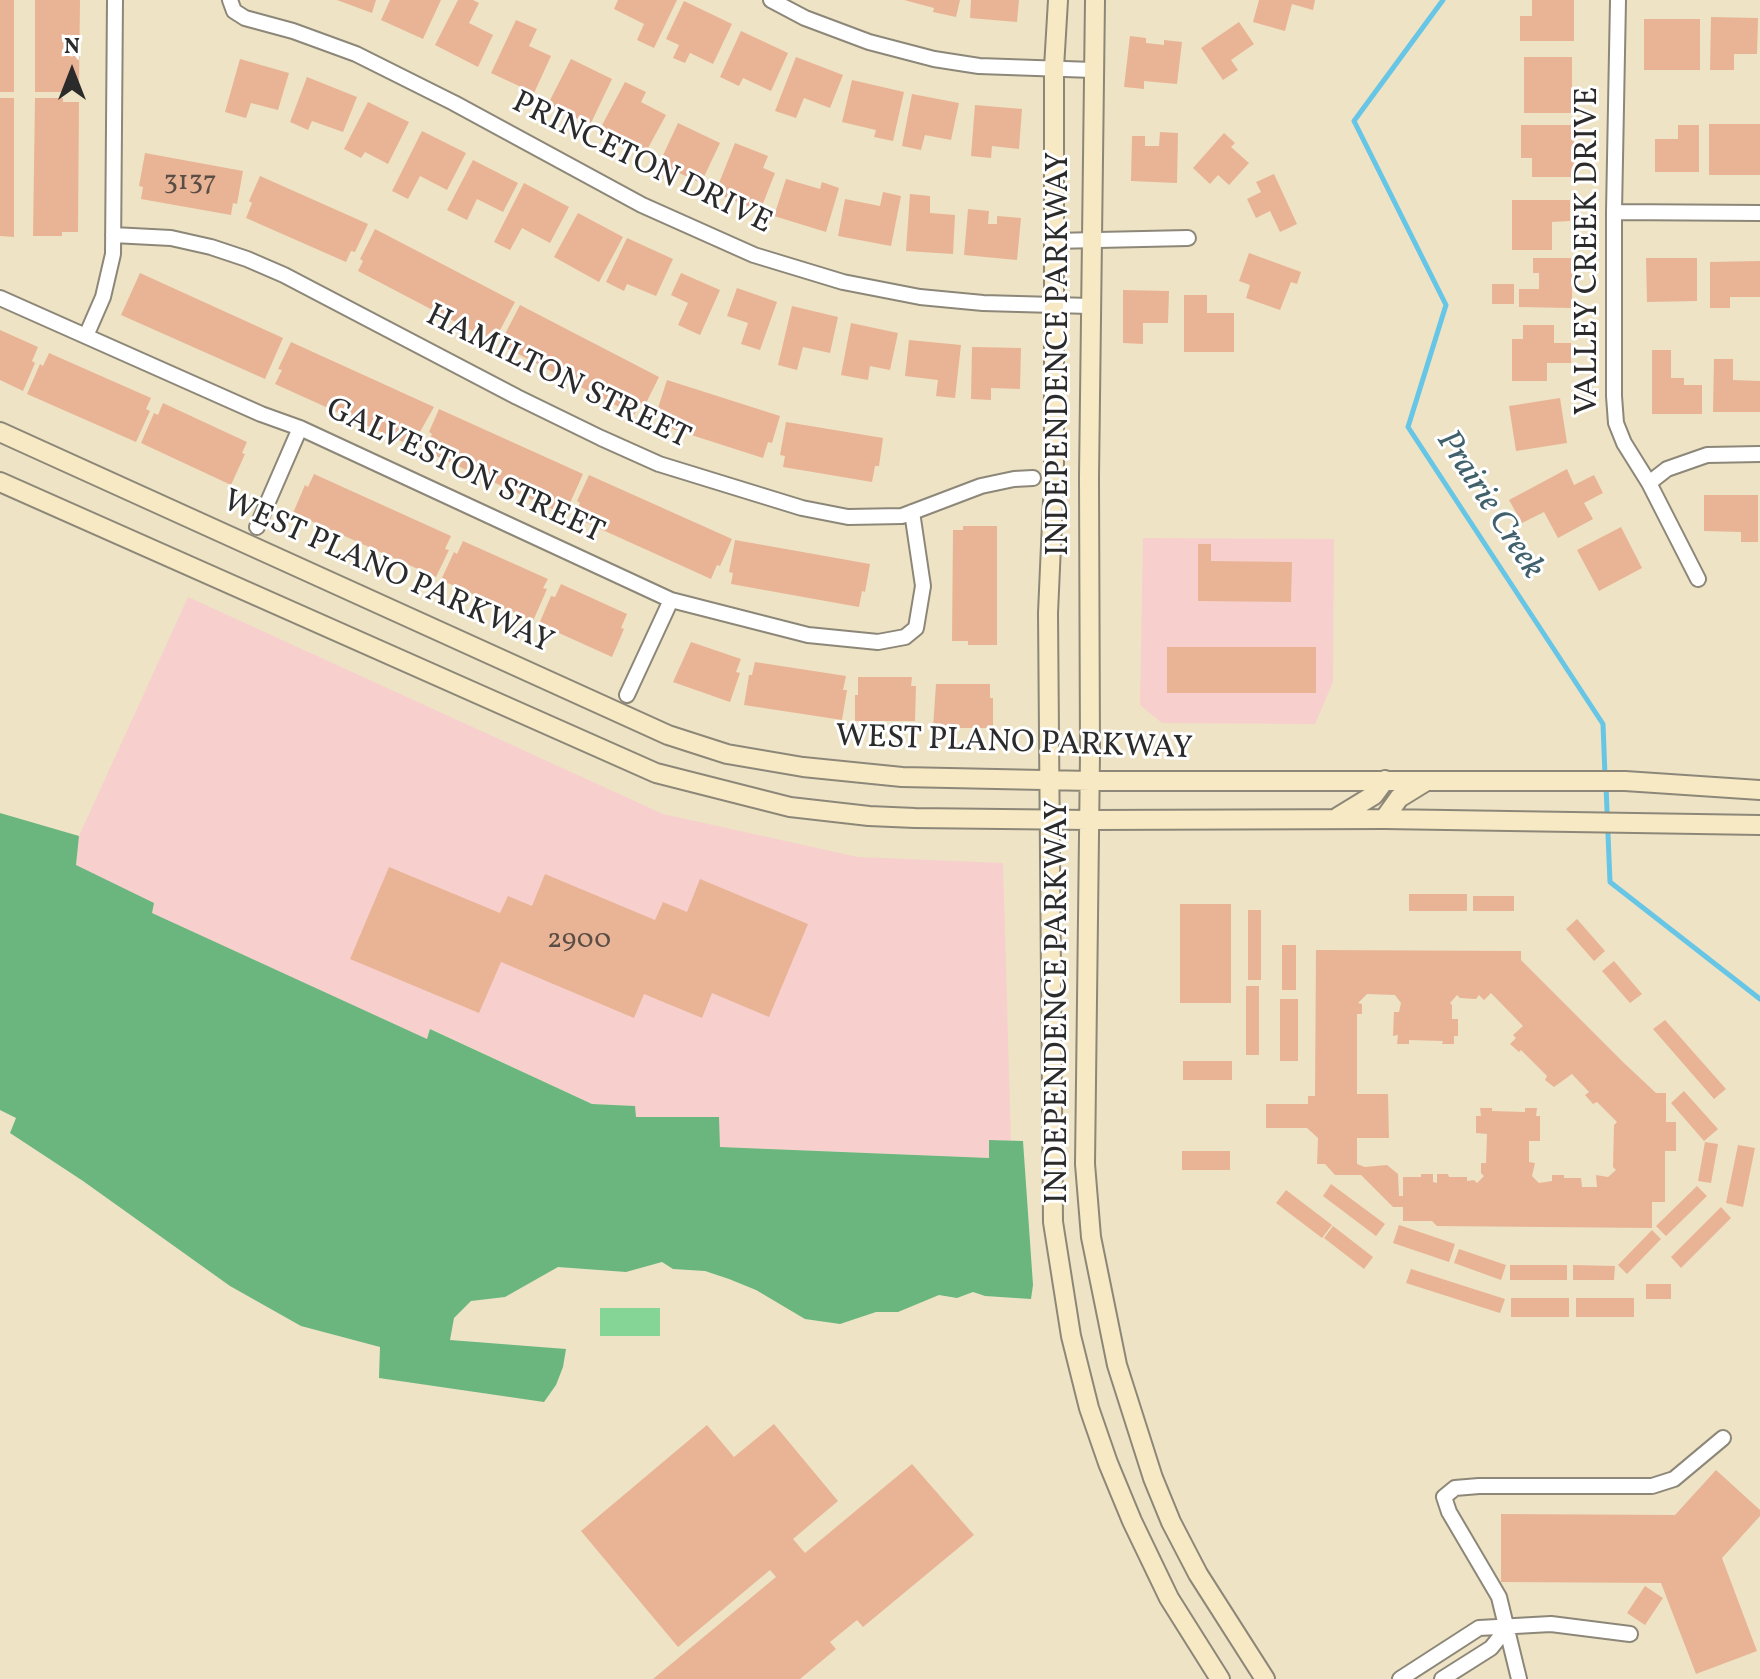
<!DOCTYPE html>
<html>
<head>
<meta charset="utf-8">
<style>
	body { margin:0 }
	#map { position:relative; width:1760px; height:1679px; overflow:hidden; background:#eee3c5; font-family:Vollkorn,serif }
	canvas { display:block }
	.north { position:absolute; left:32px; top:32px; width:80px; height:80px; -webkit-text-stroke:6px #fff; paint-order:stroke; rotate:0deg; font-size:22px; font-weight:700; line-height:32px; text-align:center; color:#2b2b2b }
	.north::after { content:''; display:block; margin:auto; width:28px; height:36px; background:#2b2b2b; clip-path:polygon(50% 0,100% 100%,50% 72%,0 100%) }
</style>
</head>
<body>
<div id="map">
<canvas width="1760" height="1679"></canvas>
<div class="north">N</div>
</div>
<script>
const ctx = document.querySelector('canvas').getContext('2d');
ctx.lineJoin = 'round';
function fill(path, color) {
  ctx.fillStyle = color;
  ctx.fill(path, 'evenodd');
}
function shape(rows) {
  const path = new Path2D();
  for (const r of rows) {
    path.moveTo(r[0], r[1]);
    for (let i = 2; i < r.length; i += 2) path.lineTo(r[i], r[i + 1]);
  }
  return path;
}
function trace(path, color, width, dash) {
  ctx.strokeStyle = color;
  ctx.lineWidth = width;
  ctx.lineCap = dash ? 'butt' : 'round';
  ctx.setLineDash(dash || []);
  ctx.stroke(path);
}
function write(font, color, halo, rows, align = 'center') {
  ctx.font = font + ' Vollkorn,serif';
  ctx.lineWidth = 6;
  ctx.setLineDash([]);
  ctx.textBaseline = 'middle';
  ctx.strokeStyle = halo;
  ctx.fillStyle = color;
  for (const [text, x, y, turn = 0] of rows) {
    ctx.save();
    ctx.translate(x, y);
    ctx.rotate((+turn || 0) * Math.PI / 180);
    ctx.textAlign = isNaN(turn) ? turn : align;
    if (halo) ctx.strokeText(text, 0, 0);
    ctx.fillText(text, 0, 0);
    ctx.restore();
  }
}
const built = shape([
	[1143,538,1334,539,1333,682,1315,724,1162,723,1140,705],
	[188,597,663,814,858,857,1003,863,1011,1141,989,1140,990,1158,719,1147,719,1117,635,1117,635,1106,592,1104,431,1029,427,1040,151,913,76,865,79,836]
]);
const green = shape([
	[600,1308,660,1308,660,1336,600,1336]
]);
const forest = shape([
	[0,813,79,836,76,865,154,903,152,913,427,1039,430,1029,592,1104,635,1106,636,1117,719,1117,720,1147,989,1158,989,1140,1023,1141,1033,1285,1031,1299,985,1296,973,1292,957,1298,939,1295,898,1312,876,1312,840,1324,805,1319,756,1290,729,1279,705,1271,673,1269,662,1262,626,1272,558,1267,505,1297,471,1301,454,1318,450,1340,566,1349,563,1367,556,1385,544,1402,379,1378,380,1347,301,1326,230,1286,83,1181,10,1133,16,1118,0,1110]
]);
const stream = shape([
	[1443,0,1354,121,1446,305,1408,427,1603,724,1605,776],
	[1606,786,1610,882,1760,999]
]);
const building = shape([
	[0,0,14,0,14,92,0,92],
	[35,0,80,0,79,89,68,89,68,92,35,92],
	[337,0,376,0,372,13],
	[390,0,441,0,423,39,381,20],
	[458,0,473,0,479,3,469,23,493,35,478,67,435,45],
	[618,0,677,0,654,48,637,40,644,24,614,9],
	[904,0,960,0,956,17,933,12,934,8],
	[971,0,1019,0,1017,22,970,18],
	[1259,0,1315,0,1313,10,1292,4,1285,31,1253,22],
	[1532,0,1574,0,1574,41,1520,41,1520,16,1532,16],
	[684,1,732,24,713,64,690,53,685,63,673,58,679,45,666,39],
	[1711,17,1758,18,1757,54,1734,54,1734,70,1710,70],
	[1644,19,1700,19,1700,70,1644,70],
	[516,20,537,29,529,46,551,56,534,93,491,73],
	[1239,22,1254,44,1231,60,1238,70,1223,80,1201,48],
	[741,31,788,53,771,91,743,78,739,86,720,77],
	[1130,36,1146,38,1146,43,1164,45,1164,40,1182,42,1177,84,1144,81,1144,89,1124,87],
	[796,57,843,75,830,108,804,98,796,118,775,111],
	[1524,57,1572,57,1572,113,1524,113],
	[240,59,289,73,278,110,251,103,246,118,225,112],
	[571,59,612,79,590,125,548,104],
	[307,77,357,97,343,132,312,121,308,130,290,122],
	[852,80,904,92,893,141,874,137,876,130,842,122],
	[625,82,646,92,641,102,666,115,647,150,601,127],
	[912,94,959,103,951,140,925,135,921,150,902,146],
	[0,98,14,98,14,237,0,236],
	[35,98,63,98,63,102,79,102,78,232,62,232,62,236,33,236],
	[368,102,409,122,388,164,365,152,361,158,344,149],
	[975,105,1022,109,1019,149,992,146,991,158,971,156],
	[678,123,720,143,701,183,659,164],
	[1709,124,1760,124,1760,175,1709,175],
	[1521,125,1574,125,1574,177,1532,177,1532,158,1521,158],
	[1678,125,1699,125,1699,172,1655,172,1655,139,1678,139],
	[422,131,466,153,447,190,420,176,408,199,392,191],
	[1160,132,1178,133,1177,183,1131,181,1132,136,1145,136,1145,146,1159,146],
	[1224,133,1235,143,1231,147,1249,163,1229,185,1218,175,1210,184,1193,168],
	[735,143,768,156,763,168,775,173,760,211,715,193],
	[145,153,243,171,237,204,233,203,231,215,141,199,143,187,139,186],
	[473,160,518,183,503,212,477,199,467,220,447,210],
	[1274,174,1297,224,1280,232,1270,211,1256,218,1247,199,1261,192,1256,182],
	[260,176,368,224,355,252,351,251,346,262,246,218,252,203,249,201],
	[786,179,820,189,822,182,839,188,826,232,774,216],
	[524,183,569,207,550,243,522,228,510,250,494,242],
	[883,192,901,196,891,246,838,236,845,199,880,206],
	[910,194,930,196,930,213,955,215,953,254,906,251],
	[1512,200,1570,200,1570,221,1552,222,1552,250,1512,250],
	[968,209,989,211,988,224,997,224,997,216,1021,218,1017,260,964,255],
	[578,213,623,237,599,282,554,257],
	[375,229,515,302,499,332,496,330,490,340,358,271,363,261,360,259],
	[627,238,673,259,656,296,627,284,624,291,606,282],
	[1249,253,1301,272,1297,284,1291,282,1280,310,1246,298,1250,285,1239,281],
	[1533,258,1572,258,1572,308,1519,307,1519,289,1539,289,1539,273,1533,273],
	[1646,258,1697,258,1697,301,1647,302],
	[1760,261,1760,297,1730,297,1730,308,1710,308,1710,262],
	[140,273,283,338,265,379,121,315],
	[681,273,720,290,700,335,678,325,688,303,671,295],
	[1492,284,1514,284,1514,304,1492,304],
	[737,288,777,302,760,350,741,344,748,323,727,316],
	[1123,290,1169,291,1168,323,1143,323,1143,344,1123,343],
	[1184,295,1207,295,1207,313,1234,313,1234,352,1184,352],
	[520,305,659,377,644,407,640,405,634,415,503,346,508,336,505,334],
	[792,306,838,317,830,353,803,347,797,370,778,365],
	[851,323,898,333,890,370,870,366,868,380,841,375],
	[1523,325,1554,325,1554,343,1571,343,1571,363,1547,363,1547,381,1512,381,1512,339,1523,339],
	[0,330,38,347,32,361,35,363,23,391,0,380],
	[909,340,961,345,955,398,936,396,938,380,905,376],
	[291,342,434,407,412,446,275,384,282,370,278,369],
	[972,347,1021,348,1020,389,991,388,991,400,971,399],
	[1652,350,1671,350,1671,378,1684,378,1684,385,1702,385,1702,414,1652,414],
	[49,353,151,398,146,409,150,411,136,442,27,394,40,364,43,366],
	[1714,359,1733,359,1733,380,1760,381,1760,412,1713,412],
	[667,380,780,416,772,443,768,442,763,458,657,424,661,409,658,408],
	[1560,398,1567,443,1516,451,1509,406],
	[163,403,247,442,242,453,245,454,231,485,141,443,154,413,158,415],
	[439,409,583,474,569,505,566,503,561,513,425,451,432,434,429,432],
	[786,422,883,438,879,466,875,466,872,482,783,467,785,456,780,455],
	[1567,469,1574,485,1594,475,1603,493,1584,503,1593,519,1558,538,1544,512,1522,523,1509,500],
	[314,474,451,536,445,549,449,550,436,577,293,513,305,485,308,487],
	[589,475,732,539,720,566,717,565,711,579,574,517,580,503,577,501],
	[1704,495,1758,495,1758,542,1741,542,1741,532,1704,531],
	[963,526,997,526,997,645,968,645,968,641,952,641,953,530,963,530],
	[1621,527,1642,568,1599,591,1577,550],
	[735,540,870,564,865,592,862,591,859,607,731,584,733,573,729,572],
	[463,541,548,579,543,588,547,589,533,621,441,580,454,552,457,554],
	[1198,544,1211,544,1211,561,1292,562,1291,602,1198,601],
	[561,584,627,614,621,628,624,629,612,657,539,624,551,596,555,597],
	[691,642,741,659,736,672,740,673,730,702,673,682],
	[1167,647,1316,647,1316,693,1167,693],
	[755,662,846,676,843,690,847,690,842,720,744,705,749,675,752,675],
	[858,677,912,677,911,686,916,686,915,721,855,721,855,695,858,695],
	[936,684,990,684,990,698,993,698,993,728,933,728],
	[389,867,500,913,508,896,532,906,545,874,655,920,663,902,687,912,700,879,808,924,769,1017,712,993,702,1018,644,994,634,1018,501,962,479,1013,350,959],
	[1409,894,1467,894,1467,911,1409,911],
	[1473,896,1514,896,1514,911,1473,911],
	[1180,904,1231,904,1231,1003,1180,1003],
	[1248,910,1261,910,1261,980,1248,980],
	[1577,919,1605,951,1594,961,1566,929],
	[1282,945,1296,945,1296,990,1282,990],
	[1316,950,1521,951,1521,960,1624,1063,1656,1093,1666,1093,1666,1122,1676,1122,1676,1151,1665,1151,1665,1202,1652,1202,1652,1228,1437,1226,1432,1221,1403,1221,1403,1207,1393,1207,1361,1175,1335,1175,1325,1164,1317,1164,1318,1138,1307,1128,1266,1128,1266,1104,1308,1104,1308,1096,1315,1096],
	[1491,993,1523,1026,1513,1035,1516,1038,1510,1044,1519,1052,1521,1050,1547,1076,1545,1080,1554,1087,1572,1074,1589,1092,1585,1095,1593,1104,1597,1102,1617,1122,1614,1125,1613,1167,1616,1170,1608,1177,1596,1175,1597,1187,1582,1187,1581,1178,1564,1178,1564,1175,1552,1175,1552,1181,1539,1183,1532,1176,1535,1163,1529,1162,1529,1141,1540,1141,1540,1116,1536,1116,1537,1108,1525,1108,1525,1112,1492,1111,1492,1108,1480,1108,1481,1116,1476,1116,1476,1133,1487,1134,1486,1163,1481,1163,1481,1173,1484,1176,1477,1183,1474,1180,1467,1181,1467,1177,1449,1177,1448,1174,1437,1174,1437,1183,1433,1182,1433,1174,1421,1174,1421,1177,1403,1177,1403,1196,1399,1196,1398,1174,1387,1165,1365,1167,1357,1164,1357,1138,1389,1138,1388,1094,1357,1094,1357,1014,1362,1014,1362,1004,1358,1003,1367,994,1395,995,1401,1003,1399,1012,1394,1012,1393,1036,1398,1035,1397,1044,1409,1044,1409,1040,1443,1041,1442,1044,1454,1044,1454,1036,1458,1036,1458,1019,1452,1019,1452,1005,1450,1003,1457,995,1460,998,1476,999,1479,995,1484,1000],
	[1614,961,1642,994,1630,1003,1602,971],
	[1246,986,1259,986,1259,1055,1246,1055],
	[1280,999,1298,999,1298,1061,1280,1061],
	[1665,1020,1726,1089,1714,1099,1653,1029],
	[1183,1061,1232,1061,1232,1080,1183,1080],
	[1684,1091,1718,1129,1704,1141,1671,1103],
	[1705,1142,1718,1144,1711,1183,1698,1181],
	[1738,1145,1755,1148,1743,1207,1726,1203],
	[1182,1151,1230,1151,1230,1170,1182,1170],
	[1331,1184,1385,1224,1376,1236,1323,1196],
	[1697,1186,1707,1196,1666,1236,1656,1226],
	[1286,1190,1332,1225,1322,1238,1276,1203],
	[1721,1207,1731,1218,1681,1268,1671,1257],
	[1399,1225,1455,1244,1449,1262,1393,1243],
	[1333,1226,1373,1257,1364,1269,1324,1238],
	[1652,1230,1661,1239,1627,1274,1618,1265],
	[1459,1249,1506,1265,1501,1280,1454,1263],
	[1510,1265,1567,1265,1567,1280,1510,1280],
	[1573,1265,1615,1266,1614,1280,1573,1280],
	[1411,1269,1505,1299,1500,1313,1406,1283],
	[1646,1284,1671,1284,1671,1299,1646,1299],
	[1511,1298,1569,1298,1569,1317,1511,1317],
	[1576,1298,1634,1298,1634,1317,1576,1317],
	[774,1424,838,1501,793,1539,805,1553,912,1464,974,1535,863,1627,857,1620,830,1642,836,1649,800,1679,653,1679,776,1577,770,1570,678,1647,581,1531,707,1425,734,1457],
	[1716,1470,1760,1510,1760,1516,1722,1558,1757,1651,1696,1674,1661,1583,1501,1582,1501,1514,1675,1515],
	[1645,1586,1663,1598,1645,1625,1627,1613]
]);
const minor = shape([
	[230,0,234,11,245,18,293,31,356,54,454,103,642,205,754,255,843,282,920,297,983,303,1090,306],
	[771,0,805,18,869,42,934,59,979,66,1093,70],
	[1618,0,1614,212,1614,396,1616,423,1624,443,1649,483,1698,579],
	[1614,212,1760,213],
	[113,235,171,238,211,247,247,259,284,275,517,397,601,438,659,464,802,508,848,517,902,516,981,486,1014,479,1033,478],
	[1053,241,1188,238],
	[0,298,261,414,300,428,671,600,808,635,878,642,905,637,916,628,923,586,912,512],
	[86,336,103,297,113,254,115,0],
	[1649,483,1667,469,1707,455,1760,454],
	[257,527,300,428],
	[627,695,671,600],
	[1400,1679,1479,1628,1551,1624,1630,1634],
	[1442,1679,1491,1648,1507,1628],
	[1519,1679,1499,1597,1449,1512,1444,1497,1455,1488,1479,1486,1652,1486,1674,1479,1723,1438]
]);
const secondary = shape([
	[1058,0,1054,68,1054,477,1048,613,1053,1222,1071,1336,1089,1408,1108,1463,1132,1521,1169,1598,1220,1679],
	[1095,0,1089,477,1090,754,1085,1164,1091,1237,1117,1365,1153,1478,1171,1522,1198,1574,1265,1679],
	[0,432,668,735,727,754,803,767,902,777,1090,781,1625,781,1760,790],
	[0,482,656,773,790,807,869,816,915,818,1089,820,1384,819,1760,825],
	[1338,817,1374,795,1385,780],
	[1384,819,1399,798,1425,782]
]);
const numberNames = [
	["3137",190,184],
	["2900",579,942]
];
const streetNames = [
	["PRINCETON DRIVE",641,165,26],
	["VALLEY CREEK DRIVE",1590,251,-90],
	["INDEPENDENCE PARKWAY",1061,354,-90],
	["HAMILTON STREET",557,379,26],
	["GALVESTON STREET",464,473,25],
	["WEST PLANO PARKWAY",387,574,24],
	["WEST PLANO PARKWAY",1014,745,2],
	["INDEPENDENCE PARKWAY",1060,1002,-90]
];
const waterNames = [
	["Prairie Creek",1488,506,57]
];
fill(built, '#f7d0cd');
fill(green, '#84d596');
fill(forest, '#6bb67f');
trace(stream, '#67c5e6', 5);
fill(building, '#e8b495');
trace(minor, '#8c8778', 18);
trace(secondary, '#8c8778', 22);
trace(minor, '#fff', 14);
trace(secondary, '#f7e9c3', 18);
write('28px', '#5a4d46', null, numberNames);
write('32px', '#2b2b2b', '#fff', streetNames);
write('italic 34px', '#40616c', '#fff', waterNames);
</script>
</body>
</html>
